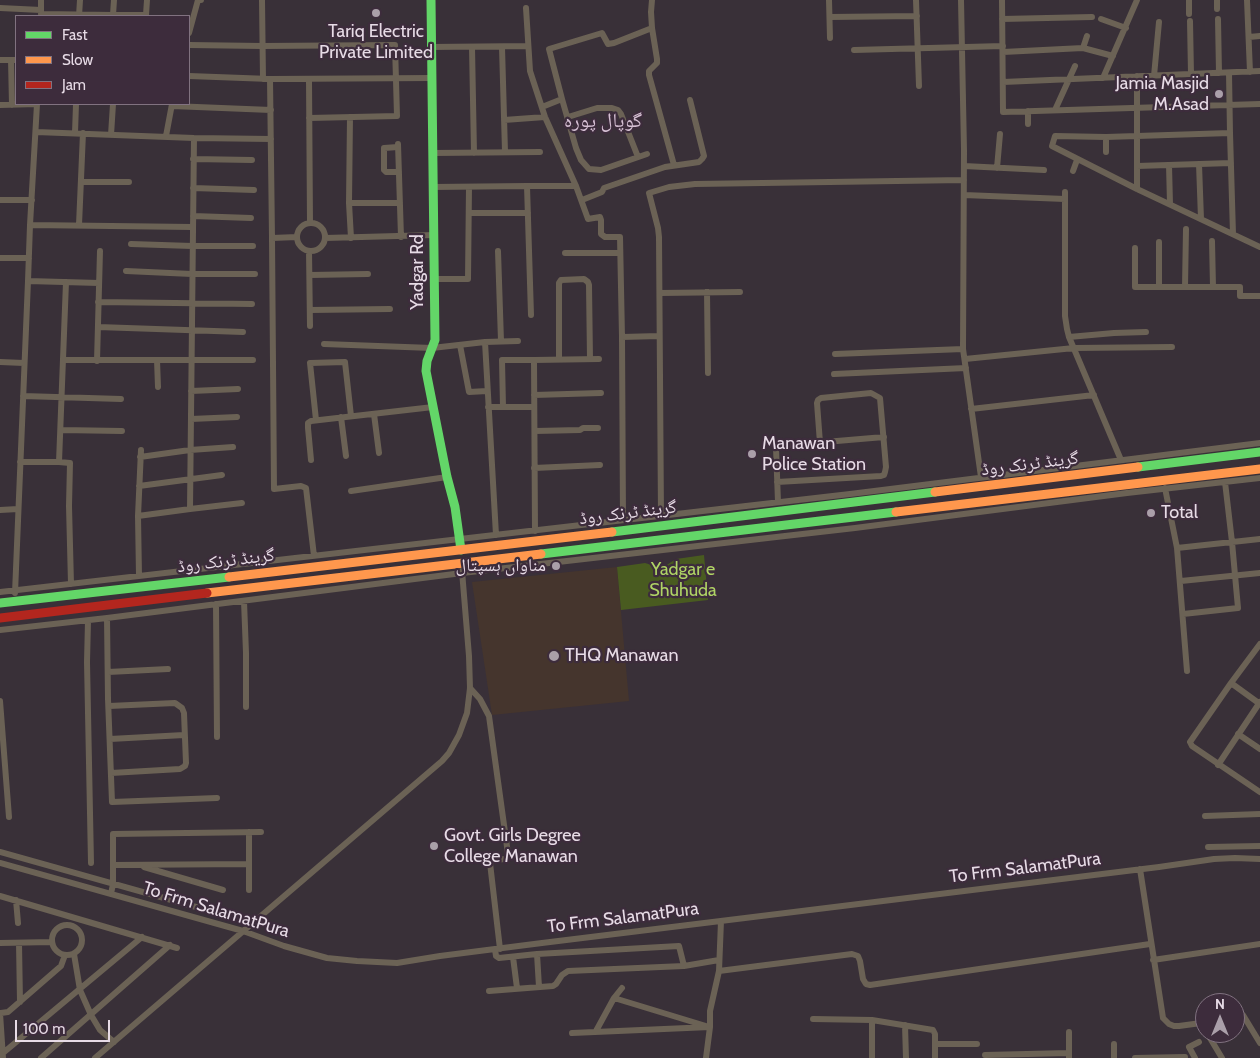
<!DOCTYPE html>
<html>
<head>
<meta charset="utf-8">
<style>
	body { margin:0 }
	#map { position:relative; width:1260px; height:1058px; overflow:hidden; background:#393038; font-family:Cabin,sans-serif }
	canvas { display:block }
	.legend { position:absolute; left:15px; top:15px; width:175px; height:90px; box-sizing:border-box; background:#3d2c3c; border:1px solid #817280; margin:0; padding:6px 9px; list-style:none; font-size:15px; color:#e7dbe6 }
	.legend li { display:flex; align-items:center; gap:10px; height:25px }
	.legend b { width:25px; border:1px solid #817280 }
	.north { position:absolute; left:1195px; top:993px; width:50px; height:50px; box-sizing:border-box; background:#3d2c3c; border:1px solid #817280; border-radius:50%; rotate:0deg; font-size:14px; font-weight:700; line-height:20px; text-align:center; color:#e7dbe6 }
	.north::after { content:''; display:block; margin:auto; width:18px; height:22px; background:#aa9fa9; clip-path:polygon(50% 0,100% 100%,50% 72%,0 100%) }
	.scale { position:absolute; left:15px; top:1020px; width:95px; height:22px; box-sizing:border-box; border:2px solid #e7dbe6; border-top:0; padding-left:6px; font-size:15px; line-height:18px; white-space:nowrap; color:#e7dbe6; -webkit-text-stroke:4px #3d2c3c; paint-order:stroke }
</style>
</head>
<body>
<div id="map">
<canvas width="1260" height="1058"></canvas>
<ul class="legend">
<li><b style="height:6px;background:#63d668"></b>Fast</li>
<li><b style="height:6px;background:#ff974d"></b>Slow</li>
<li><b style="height:6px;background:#b3261e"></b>Jam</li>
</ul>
<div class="north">N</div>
<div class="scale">100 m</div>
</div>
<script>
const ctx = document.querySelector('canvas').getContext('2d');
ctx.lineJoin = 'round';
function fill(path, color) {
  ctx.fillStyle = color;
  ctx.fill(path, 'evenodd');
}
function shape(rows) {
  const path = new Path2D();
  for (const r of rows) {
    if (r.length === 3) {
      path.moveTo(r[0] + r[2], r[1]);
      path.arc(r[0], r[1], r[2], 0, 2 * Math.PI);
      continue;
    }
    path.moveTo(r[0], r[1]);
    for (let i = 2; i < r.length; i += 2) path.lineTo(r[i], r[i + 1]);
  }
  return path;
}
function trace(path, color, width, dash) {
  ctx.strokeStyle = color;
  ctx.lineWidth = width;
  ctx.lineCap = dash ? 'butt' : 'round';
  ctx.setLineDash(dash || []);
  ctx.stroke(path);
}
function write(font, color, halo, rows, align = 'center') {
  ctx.font = font + ' Cabin,"Noto Naskh Arabic",sans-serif';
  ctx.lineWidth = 4.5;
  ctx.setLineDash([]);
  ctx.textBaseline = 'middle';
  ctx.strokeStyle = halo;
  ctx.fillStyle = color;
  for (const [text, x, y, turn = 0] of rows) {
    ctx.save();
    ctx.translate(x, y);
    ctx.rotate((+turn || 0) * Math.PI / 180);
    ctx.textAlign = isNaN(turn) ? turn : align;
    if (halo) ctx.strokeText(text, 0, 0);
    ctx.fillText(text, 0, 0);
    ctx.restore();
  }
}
const medical = shape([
	[617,567,629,701,492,715,472,582]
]);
const green = shape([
	[704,555,708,600,621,610,617,567,645,563,655,566,665,566,676,559]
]);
const street = shape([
	[262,0,263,79],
	[652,0,651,12,652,28,657,59,657,63,649,71,649,75,674,165],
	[829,0,830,38],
	[916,0,919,86],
	[961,0,964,150,963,349,981,477],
	[1002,0,1003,112,1260,104],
	[1189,0,1189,14],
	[1217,0,1217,9],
	[1247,0,1250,72],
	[0,8,41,10],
	[526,8,530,71,545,117,576,186,588,219,600,217,601,220,601,234,605,237,620,237,622,337,623,520],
	[41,13,41,0],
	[41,14,113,15,114,0],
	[113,15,146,15,147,0],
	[79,16,80,0],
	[830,17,917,16],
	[1002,19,1092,17],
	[1101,19,1126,28],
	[1218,19,1219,73],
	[1190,21,1191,74],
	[189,33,198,0,201,0],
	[1249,37,1260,36],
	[189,45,262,46,395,45,397,116,309,118],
	[431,47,528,46],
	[472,47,474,153],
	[502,47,505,152],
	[1083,48,1113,56],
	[854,50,1003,46],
	[1003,52,1083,48,1087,36],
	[0,60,16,60],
	[11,60,12,105],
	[1229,73,1230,133],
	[189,76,270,79,272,238],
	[1137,76,1137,189],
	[1154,76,1159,22],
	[1103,78,1137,0],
	[270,79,432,78],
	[309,80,310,223],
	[1003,82,1260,71],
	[562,99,576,148,581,160,589,169,601,170,647,154],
	[0,105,37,104],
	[172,106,271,110],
	[542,107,562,99,549,49,602,33,608,44,614,43,652,28],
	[1055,110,1075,66],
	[350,117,349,203,351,238],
	[568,117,597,108,612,108,618,110,621,114,638,157],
	[504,120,545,117],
	[1028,124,1028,111],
	[36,132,194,138,271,139],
	[75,133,76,104],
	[111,135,113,104],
	[166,136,172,104],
	[398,144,401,237],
	[398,147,384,148,384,170,386,172,399,172],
	[1106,152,1106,137],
	[433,153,540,152],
	[193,159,252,160],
	[1199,164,1201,219],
	[1169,165,1170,204],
	[964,166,1044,170],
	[1137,166,1231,163],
	[997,168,1000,134],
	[1073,171,1077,160],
	[81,182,129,182],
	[527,186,576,186],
	[433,187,527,186,531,315],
	[193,188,254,190],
	[1065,192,1065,316,1067,329,1069,337],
	[964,195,1065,199],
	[0,200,32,200],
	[582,200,602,192,604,188,665,167,699,162,702,159,704,156,690,100],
	[349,203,400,203],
	[469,213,528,213],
	[193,216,251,218],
	[311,237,14],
	[30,225,192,227],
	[79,225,83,133],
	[1233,234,1230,133,1106,137,1055,136,1052,146,1137,189,1260,247],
	[297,237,272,238,274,489,301,486,306,488,314,556],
	[325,238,434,235],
	[1212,241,1213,287],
	[1159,242,1159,287],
	[131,244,192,246,253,246],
	[1135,248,1135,287,1240,287,1240,296,1260,296],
	[309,251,310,326],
	[498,251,501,341],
	[565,253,620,253],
	[0,258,29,258],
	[126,271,192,274,255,274],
	[310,275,368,274],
	[435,279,468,279,469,187],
	[28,281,99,283],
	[66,282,59,462,70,463,69,506,71,584],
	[1185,287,1186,229],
	[707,292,708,373],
	[660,293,740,292],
	[98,302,252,304],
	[310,310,390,309],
	[98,327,243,332],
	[622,337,659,336],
	[485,342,518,341],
	[324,344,432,348,485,342,496,535],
	[460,345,469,392,487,391],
	[835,354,963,349],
	[559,359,559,283,561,280,584,279,588,282,589,285,590,359],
	[965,359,1074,348,1172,347],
	[63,360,253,360],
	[157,360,158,387],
	[97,361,100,251],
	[0,362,24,363],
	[834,374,966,368],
	[191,391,238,389],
	[534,395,601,393],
	[23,396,121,399],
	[488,407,534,407],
	[503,407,502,360,534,360],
	[971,409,1094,395],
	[374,414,379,453],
	[341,417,346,456],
	[191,419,237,417],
	[316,420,310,363,345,362,351,416],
	[61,430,122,431],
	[535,431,580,430,583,428,598,428],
	[140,457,190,450,233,447],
	[311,460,308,428,308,423,311,421,433,407],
	[1121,460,1069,337,1114,333,1146,332],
	[20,462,59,462],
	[534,468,600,465],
	[777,482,881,476,884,475,885,472,886,467,880,398,871,393,821,398,818,400,817,403,820,443],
	[139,486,222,475],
	[1165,488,1177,548,1187,671],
	[351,491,447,477],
	[778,502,776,448,778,446,884,437],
	[190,509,242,503],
	[0,510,18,509],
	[138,516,141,450],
	[661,516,659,237,658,228,649,193,669,187,695,184,964,180],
	[535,531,534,360,599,359],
	[1177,548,1260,539],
	[139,576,138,516,190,509,194,138],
	[1181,581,1260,573],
	[0,592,850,494,1260,443],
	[15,593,28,281,30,225,37,104],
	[244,601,246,653,246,707],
	[216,604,217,737],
	[1183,614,1238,608,1232,542,1225,482],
	[107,618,108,699,112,802,217,798],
	[88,621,87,662,91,863],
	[0,630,107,618,462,573,855,528,1127,493,1260,478],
	[1260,644,1231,683,1190,742,1192,746,1260,792],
	[108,672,168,669],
	[1231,683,1260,704],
	[470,688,480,699,489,716,508,854,508,857,505,859,493,860,490,863,500,949],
	[0,701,9,817],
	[109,706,175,703,182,708,184,713,186,763,185,766,180,769,111,773],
	[1238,734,1260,749],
	[110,739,184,735],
	[1218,765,1260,702],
	[1205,816,1260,814],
	[249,832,249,890],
	[1208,847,1260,846],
	[0,852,253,923],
	[0,863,243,931,284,946,327,958,357,961,397,963,440,956,542,943,1159,867,1214,859,1235,858,1260,859],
	[113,865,249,864],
	[144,867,223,890],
	[1140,869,1163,1018,1169,1024,1174,1026,1179,1026,1201,1023,1205,1030],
	[111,894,113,884,113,834,261,832],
	[0,896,177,948],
	[16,900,18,923],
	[67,940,15],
	[0,943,52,942],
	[19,943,20,1002],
	[495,949,496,956,499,958,537,954,679,946,684,966],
	[74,954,80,990,91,1015,100,1030,114,1042],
	[537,954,539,987],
	[513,957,517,988],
	[1153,960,1260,944],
	[719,971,852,954,858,956,860,961,863,979,866,984,870,985,1150,944],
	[489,991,553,986,556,984,562,975,568,971,684,966,719,960],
	[614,998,706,1026],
	[0,1013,3,1058],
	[1,1013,8,1012,61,966,65,955],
	[813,1019,872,1020,933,1030,935,1034,935,1058],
	[1235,1019,1243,1015,1260,1043],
	[872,1020,872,1058],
	[905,1025,906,1058],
	[596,1031,614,998,622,988],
	[572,1033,710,1027],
	[1207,1033,1222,1058],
	[935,1044,977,1044],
	[1114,1044,1114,1058],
	[3,1053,142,937],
	[985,1055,1069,1053],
	[41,1058,170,945],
	[95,1058,442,761,449,753,459,735,467,713,470,688,469,656,462,571],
	[706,1058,710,1027,710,1011,719,971,721,921],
	[1069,1058,1069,1032],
	[1135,1058,1185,1057],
	[1195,1058,1189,1047,1199,1042]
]);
const fast = shape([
	[431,0,435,340,427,361,426,371,447,477,455,507,461,550],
	[1138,467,1260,452],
	[612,532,935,492],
	[541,554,896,512],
	[0,603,229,577]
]);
const slow = shape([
	[935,492,1138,467],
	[896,512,1260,469],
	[229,577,612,532],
	[207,593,541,554]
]);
const jam = shape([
	[0,618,207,593]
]);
const markers = [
	[376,13,5,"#aa9fa9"],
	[1219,94,5,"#aa9fa9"],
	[752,454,5,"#aa9fa9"],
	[1151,513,5,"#aa9fa9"],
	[556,566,5,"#aa9fa9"],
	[554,656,6,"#aa9fa9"],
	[434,846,5,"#aa9fa9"]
];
const poiNames = [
	["Tariq Electric",376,32,"center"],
	["Private Limited",376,53,"center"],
	["Jamia Masjid",1209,84,"right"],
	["M.Asad",1209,105,"right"],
	["Manawan",762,444],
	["Police Station",762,465],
	["Total",1161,513],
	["مناواں ہسپتال",546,566,"right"],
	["THQ Manawan",565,656],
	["Govt. Girls Degree",444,836],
	["College Manawan",444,857]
];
const streetNames = [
	["Yadgar Rd",418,272,-90],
	["گرینڈ ٹرنک روڈ",1030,464,-7],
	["گرینڈ ٹرنک روڈ",628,513,-7],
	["گرینڈ ٹرنک روڈ",226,561,-7],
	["To Frm SalamatPura",1025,868,-7],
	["To Frm SalamatPura",216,910,17],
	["To Frm SalamatPura",623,918,-7]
];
const parkNames = [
	["Yadgar e",683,570],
	["Shuhuda",683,591]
];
const quarterNames = [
	["گوپال پورہ",603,121]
];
fill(medical, '#45352d');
fill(green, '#495b20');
trace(street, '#6b6255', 6);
trace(fast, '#63d668', 9);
trace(slow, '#ff974d', 9);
trace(jam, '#b3261e', 9);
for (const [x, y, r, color] of markers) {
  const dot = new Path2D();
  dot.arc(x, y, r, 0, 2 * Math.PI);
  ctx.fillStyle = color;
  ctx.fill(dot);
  trace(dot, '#3d2c3c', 2);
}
write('18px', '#e7dbe6', '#3d2c3c', poiNames, 'left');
write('18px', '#e7dbe6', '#3d2c3c', streetNames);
write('18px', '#afd465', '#3d2c3c', parkNames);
write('20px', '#d6c0d4', '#3d2c3c', quarterNames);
</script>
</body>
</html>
